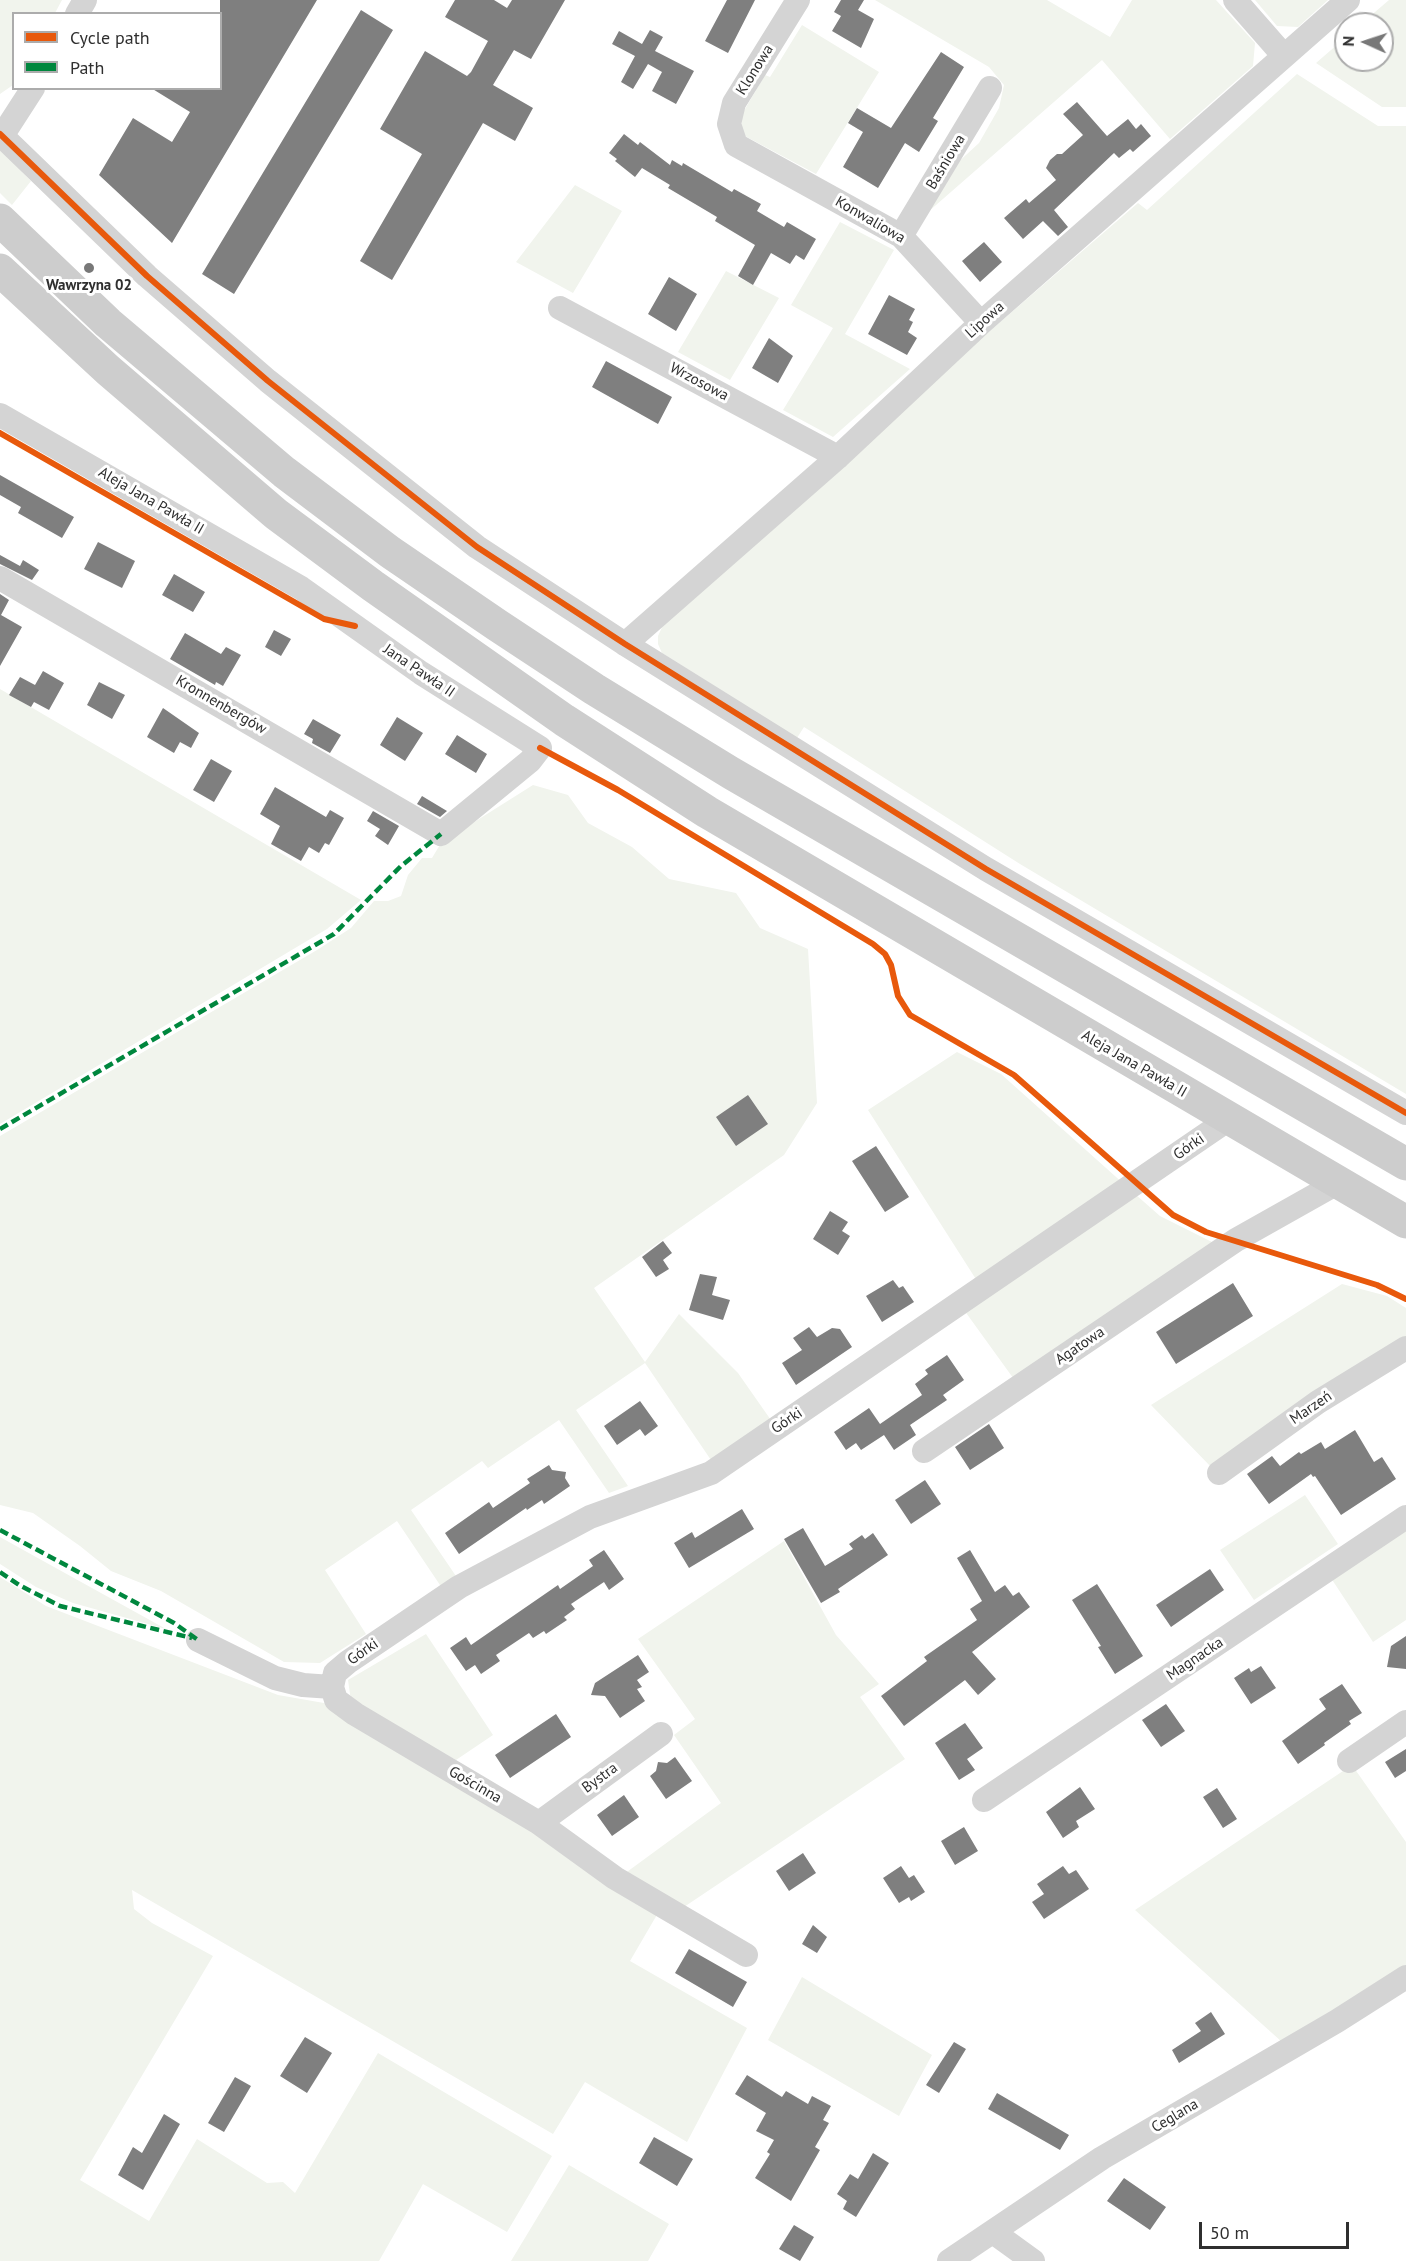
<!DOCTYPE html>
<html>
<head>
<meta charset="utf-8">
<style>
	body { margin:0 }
	#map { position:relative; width:1406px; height:2261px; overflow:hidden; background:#fff; font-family:"PT Sans",sans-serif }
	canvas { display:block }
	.legend { position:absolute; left:12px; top:12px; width:210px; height:78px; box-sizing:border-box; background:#fff; border:2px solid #acacac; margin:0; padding:8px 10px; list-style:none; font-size:18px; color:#2f2f2f }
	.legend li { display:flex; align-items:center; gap:12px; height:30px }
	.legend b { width:30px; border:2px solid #acacac }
	.north { position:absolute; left:1334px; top:12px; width:60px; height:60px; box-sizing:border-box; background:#fff; border:2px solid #acacac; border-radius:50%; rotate:273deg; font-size:16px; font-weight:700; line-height:24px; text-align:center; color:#2f2f2f }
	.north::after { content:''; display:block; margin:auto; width:21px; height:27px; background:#787878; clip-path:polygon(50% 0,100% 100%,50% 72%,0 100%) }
	.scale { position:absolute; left:1199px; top:2222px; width:150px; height:27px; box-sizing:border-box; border:3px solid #2f2f2f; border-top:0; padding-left:8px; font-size:18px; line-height:21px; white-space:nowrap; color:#2f2f2f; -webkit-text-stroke:4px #fff; paint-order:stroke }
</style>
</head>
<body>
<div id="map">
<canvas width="1406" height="2261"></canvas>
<ul class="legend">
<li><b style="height:8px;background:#e8590c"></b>Cycle path</li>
<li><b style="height:8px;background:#00873e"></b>Path</li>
</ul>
<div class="north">N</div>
<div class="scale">50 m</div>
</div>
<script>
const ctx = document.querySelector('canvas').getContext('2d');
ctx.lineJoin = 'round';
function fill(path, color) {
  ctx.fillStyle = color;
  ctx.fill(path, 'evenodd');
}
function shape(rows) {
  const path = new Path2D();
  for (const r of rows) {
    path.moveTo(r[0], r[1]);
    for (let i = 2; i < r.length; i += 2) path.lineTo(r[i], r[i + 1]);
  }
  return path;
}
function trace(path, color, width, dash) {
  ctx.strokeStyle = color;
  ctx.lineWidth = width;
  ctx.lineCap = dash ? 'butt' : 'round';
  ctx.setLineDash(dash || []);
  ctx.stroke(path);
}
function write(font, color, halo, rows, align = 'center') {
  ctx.font = font + ' "PT Sans",sans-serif';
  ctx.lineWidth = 6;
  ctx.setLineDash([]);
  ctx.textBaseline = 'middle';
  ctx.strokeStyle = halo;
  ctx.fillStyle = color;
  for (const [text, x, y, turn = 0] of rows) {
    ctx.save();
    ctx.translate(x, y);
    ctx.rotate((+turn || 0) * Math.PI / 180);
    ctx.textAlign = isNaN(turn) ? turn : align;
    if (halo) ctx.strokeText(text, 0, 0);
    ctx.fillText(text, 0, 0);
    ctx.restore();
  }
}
const green = shape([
	[0,0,62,0,55,13,14,14,13,85,0,94],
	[875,0,1047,0,1110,37,1132,0,1216,0,1255,43,1253,66,1170,139,1102,60,912,226,954,166,979,143,999,108,1004,85,989,67],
	[1255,0,1328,0,1298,27,1277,26],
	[1389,0,1406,0,1406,107,1382,107,1316,63,1346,37,1346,60,1382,60,1382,24,1361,24],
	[802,25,879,72,816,174,743,135,741,130,742,114,765,75,770,77],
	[1297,74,1378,126,1406,126,1406,1094,1020,864,804,727,797,738,662,653,658,644,658,636,664,623,940,374,1138,203,1147,210],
	[0,149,31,181,12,205,0,193],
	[575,185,622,211,573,293,516,262],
	[840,222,894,250,845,334,910,369,833,437,783,410,833,328,791,305],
	[726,271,779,298,730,380,678,352],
	[0,689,361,900,327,929,0,1124],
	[533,785,568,795,588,823,632,847,669,879,736,893,760,928,808,949,817,1103,784,1155,594,1288,645,1362,679,1314,738,1373,773,1423,713,1463,645,1363,576,1410,628,1486,609,1493,559,1420,488,1468,482,1461,411,1510,458,1579,442,1588,397,1521,325,1570,366,1634,320,1663,284,1662,161,1591,111,1571,80,1546,33,1513,0,1505,0,1136,317,950,351,928,374,901,388,901,401,896,408,875,422,858,432,858,441,843],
	[957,1052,1001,1074,1125,1185,979,1284,868,1110],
	[1135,1194,1160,1216,1218,1245,1016,1382,964,1310],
	[1342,1284,1387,1296,1406,1308,1406,1341,1212,1468,1151,1405],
	[1305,1495,1338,1544,1254,1600,1220,1550],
	[1406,1524,1406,1620,1373,1642,1329,1575],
	[0,1537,36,1557,166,1629,73,1603,36,1587,0,1564],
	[784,1541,836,1635,879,1684,860,1697,905,1759,681,1909,620,1877,721,1803,674,1735,695,1719,638,1639],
	[0,1577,46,1606,278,1695,324,1703,423,1765,516,1817,658,1913,630,1961,747,2028,687,2142,585,2082,553,2134,132,1890,134,1909,152,1923,213,1956,80,2180,149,2221,197,2139,267,2183,283,2182,295,2193,378,2053,552,2156,507,2232,423,2184,379,2261,0,2261],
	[426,1634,493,1735,456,1760,351,1701,348,1680],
	[1352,1765,1406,1842,1406,1968,1282,2042,1135,1910],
	[802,1977,932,2055,899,2116,768,2040],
	[569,2165,669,2224,648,2261,511,2261]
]);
const building = shape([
	[220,0,317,0,172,243,99,175,133,118,172,142,190,112,151,88,220,88],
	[455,0,494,0,507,8,512,0,565,0,531,59,514,50,493,85,533,108,515,141,483,123,392,280,360,261,422,154,380,129,425,51,467,76,471,72,488,41,445,17],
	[727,0,755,0,728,53,705,41],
	[841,0,864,0,858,10,874,19,861,48,832,31,841,16,834,12],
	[361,10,393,30,234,294,202,274],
	[650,30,663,37,655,51,694,71,676,104,652,91,662,72,648,64,633,89,621,82,635,56,612,44,619,31,642,44],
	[941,52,964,67,933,118,938,121,919,152,905,143,878,188,843,167,863,132,848,123,857,108,891,128],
	[1077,102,1107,136,1128,119,1136,129,1141,124,1151,136,1133,152,1130,149,1119,158,1114,153,1054,210,1068,227,1058,236,1043,221,1023,239,1004,218,1026,199,1029,203,1056,180,1046,168,1050,160,1057,154,1062,154,1083,135,1063,114],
	[624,134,638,145,640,142,670,165,672,160,682,166,683,163,732,192,734,189,761,204,757,211,784,227,787,222,816,239,804,260,796,255,790,264,771,253,753,285,738,276,755,245,715,221,717,217,668,188,670,185,642,168,635,177,615,161,617,159,609,153],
	[984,242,1002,262,980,282,962,261],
	[669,277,697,294,676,331,648,314],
	[889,295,915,309,909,320,913,322,908,332,917,338,907,355,868,334],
	[769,338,793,356,778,383,752,368],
	[606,361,672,397,658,424,592,387],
	[0,475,74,517,62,538,18,513,21,507,0,495],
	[98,542,135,561,122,588,84,569],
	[0,555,20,566,23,560,39,570,32,580,0,564],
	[174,574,205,592,193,612,162,595],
	[0,594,9,600,1,615,22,627,0,666],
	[274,630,291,639,281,656,265,647],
	[185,633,221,654,226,647,241,655,223,686,216,682,215,685,170,659],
	[43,671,64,683,49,710,34,702,31,707,9,695,20,677,35,685],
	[99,682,125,695,112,719,87,705],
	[163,708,199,733,191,748,180,742,174,753,147,737],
	[397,717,423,733,405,761,380,745],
	[313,719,341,735,330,753,312,743,313,739,304,734],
	[457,735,487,754,476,773,445,754],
	[211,759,232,771,214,802,193,790],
	[275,787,326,817,330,810,344,818,329,845,325,843,319,853,309,847,301,861,271,844,280,826,260,814],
	[422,796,447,811,440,817,417,804],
	[373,811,399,826,388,845,375,836,380,829,367,821],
	[748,1095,768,1124,736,1146,716,1117],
	[876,1146,909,1197,885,1212,852,1161],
	[830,1211,848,1222,842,1231,850,1236,838,1255,813,1239],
	[663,1241,672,1253,663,1260,669,1269,656,1277,642,1257],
	[700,1274,717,1277,712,1295,730,1300,723,1320,689,1310],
	[893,1280,899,1288,903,1286,914,1302,882,1322,866,1296],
	[1233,1283,1253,1316,1176,1364,1156,1332],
	[809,1327,817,1337,832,1328,840,1329,852,1347,796,1385,782,1363,802,1350,793,1338],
	[947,1355,964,1380,943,1395,947,1400,910,1425,916,1435,894,1450,884,1435,861,1450,856,1443,846,1450,834,1432,869,1408,880,1424,922,1395,915,1384,928,1374,925,1370],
	[640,1401,658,1426,645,1436,640,1429,617,1445,604,1426],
	[989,1424,1004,1448,970,1470,955,1447],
	[1355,1430,1374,1462,1382,1457,1396,1479,1341,1515,1315,1476,1313,1477,1311,1474,1269,1504,1247,1474,1272,1456,1280,1466,1299,1452,1301,1454,1321,1442,1325,1449],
	[549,1465,552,1470,566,1472,565,1478,570,1486,544,1504,542,1500,527,1510,526,1508,459,1554,445,1533,489,1502,493,1508,530,1483,527,1479],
	[925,1480,941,1504,911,1524,895,1500],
	[742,1509,754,1529,689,1568,674,1543,692,1532,695,1538],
	[803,1528,825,1566,853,1549,849,1544,862,1535,865,1539,873,1533,888,1555,838,1589,840,1592,821,1603,784,1539],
	[604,1550,624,1579,609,1590,604,1582,571,1604,575,1609,564,1617,567,1620,546,1634,544,1631,533,1638,529,1633,496,1655,500,1661,481,1674,475,1665,466,1671,450,1648,466,1637,471,1645,558,1585,560,1589,593,1566,589,1560],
	[970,1550,995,1592,1005,1585,1013,1596,1019,1592,1030,1607,972,1652,996,1679,978,1695,965,1680,904,1726,881,1696,927,1661,924,1657,977,1620,970,1609,982,1601,957,1558],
	[1210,1569,1224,1590,1171,1627,1156,1605],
	[1097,1584,1143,1656,1115,1674,1098,1647,1101,1646,1072,1600],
	[1406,1636,1406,1669,1387,1667,1391,1646],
	[638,1655,649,1672,637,1680,642,1687,637,1689,645,1701,620,1718,605,1696,591,1695,595,1683],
	[1261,1666,1276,1688,1251,1704,1234,1678,1249,1668,1251,1672],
	[1342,1684,1362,1713,1349,1721,1351,1724,1324,1743,1325,1745,1298,1764,1282,1741,1326,1709,1319,1699],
	[1166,1704,1185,1731,1161,1747,1142,1720],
	[556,1714,571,1737,510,1778,495,1755],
	[965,1723,983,1748,967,1759,975,1770,959,1780,935,1743],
	[1406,1749,1406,1771,1395,1778,1385,1762],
	[675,1757,692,1781,666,1799,650,1776,656,1771,658,1762,667,1763],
	[1080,1787,1095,1809,1076,1821,1079,1827,1063,1838,1046,1812],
	[1217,1788,1237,1819,1223,1828,1203,1797],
	[624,1795,639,1817,612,1836,597,1815],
	[964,1827,978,1851,955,1865,941,1841],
	[803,1853,816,1873,789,1891,776,1871],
	[901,1866,909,1878,914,1875,925,1892,911,1901,909,1897,899,1903,883,1878],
	[1063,1866,1069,1874,1076,1870,1089,1889,1044,1919,1032,1902,1044,1894,1037,1884],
	[813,1925,827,1937,817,1953,802,1944],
	[689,1949,747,1982,733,2007,675,1973],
	[1211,2012,1225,2034,1179,2063,1172,2050,1201,2031,1195,2023],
	[305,2037,332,2053,307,2093,280,2076],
	[954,2042,966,2049,939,2093,926,2085],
	[747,2075,782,2097,786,2091,808,2104,812,2096,831,2106,823,2120,829,2123,815,2147,820,2150,791,2201,755,2178,770,2154,767,2152,774,2140,756,2131,766,2113,735,2094],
	[235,2077,251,2086,224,2132,208,2123],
	[997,2093,1069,2135,1060,2150,988,2109],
	[164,2114,180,2124,143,2190,118,2175,133,2147,142,2153],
	[654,2137,693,2159,677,2186,639,2163],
	[873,2153,889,2163,856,2217,843,2209,847,2201,837,2194,850,2174,858,2179],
	[1124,2178,1166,2207,1150,2230,1107,2201],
	[794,2225,814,2237,800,2261,779,2249]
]);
const minor = shape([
	[798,0,734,103,729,124,736,145,901,236,981,323],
	[1235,0,1284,56],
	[77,14,85,0],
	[0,134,147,276,268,381,477,547,625,644,986,869,1406,1113],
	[2,136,33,88],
	[901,236,990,88],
	[560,308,838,457],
	[0,415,301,588,421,673,540,748,530,761,441,834,0,578],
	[625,644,838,457,981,323,1348,0],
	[924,1451,1236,1240,1339,1182],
	[1219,1473,1318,1402,1406,1348],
	[198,1640,275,1678,303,1685,332,1687,336,1700,355,1714,539,1823,615,1878,746,1955],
	[332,1687,335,1673,348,1662,459,1587,590,1517,711,1473,1229,1119],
	[1349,1761,1406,1722],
	[984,1800,1406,1517],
	[539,1823,661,1734],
	[993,2232,1033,2261],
	[949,2261,1102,2158,1337,2021,1406,1977]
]);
const secondary = shape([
	[0,220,108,323,284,472,390,552,497,625,594,689,731,773,1406,1164],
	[0,270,108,370,276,514,373,586,564,720,707,812,1406,1222]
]);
const quiet = shape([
	[0,1129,334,934,401,866,441,834],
	[0,1530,174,1623,198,1640],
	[0,1572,19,1585,60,1606,192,1638]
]);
const cycleway = shape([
	[0,134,147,276,268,381,477,547,625,644,986,869,1406,1113],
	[0,433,324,619,355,626],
	[540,748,618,790,873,944,885,954,891,965,898,996,910,1015,1014,1075,1173,1215,1206,1232,1377,1285,1406,1299]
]);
const markers = [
	[89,268,6,"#787878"]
];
const streetNames = [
	["Klonowa",755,70,-58],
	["Baśniowa",946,162,-59],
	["Konwaliowa",870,220,30],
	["Lipowa",985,320,-42],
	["Wrzosowa",699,382,28],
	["Aleja Jana Pawła II",151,501,30],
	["Jana Pawła II",419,671,34],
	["Kronnenbergów",221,705,30],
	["Aleja Jana Pawła II",1134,1064,30],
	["Górki",1189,1147,-35],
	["Agatowa",1080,1346,-34],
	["Marzeń",1311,1408,-34],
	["Górki",787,1421,-34],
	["Górki",363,1652,-35],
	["Magnacka",1195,1659,-34],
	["Bystra",600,1778,-36],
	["Gościnna",475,1785,30],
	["Ceglana",1175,2116,-31]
];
const poiNames = [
	["Wawrzyna 02",89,286]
];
fill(green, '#f1f4ed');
fill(building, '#7f7f7f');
trace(minor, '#d4d4d4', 24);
trace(secondary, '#cdcdcd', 33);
trace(quiet, '#00873e', 4.5, [9, 4.5]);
trace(cycleway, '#e8590c', 6);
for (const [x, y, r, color] of markers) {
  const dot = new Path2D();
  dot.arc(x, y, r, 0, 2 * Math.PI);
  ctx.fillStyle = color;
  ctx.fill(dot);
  trace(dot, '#fff', 2);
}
write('15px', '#2f2f2f', '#fff', streetNames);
write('bold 15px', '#2f2f2f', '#fff', poiNames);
</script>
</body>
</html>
